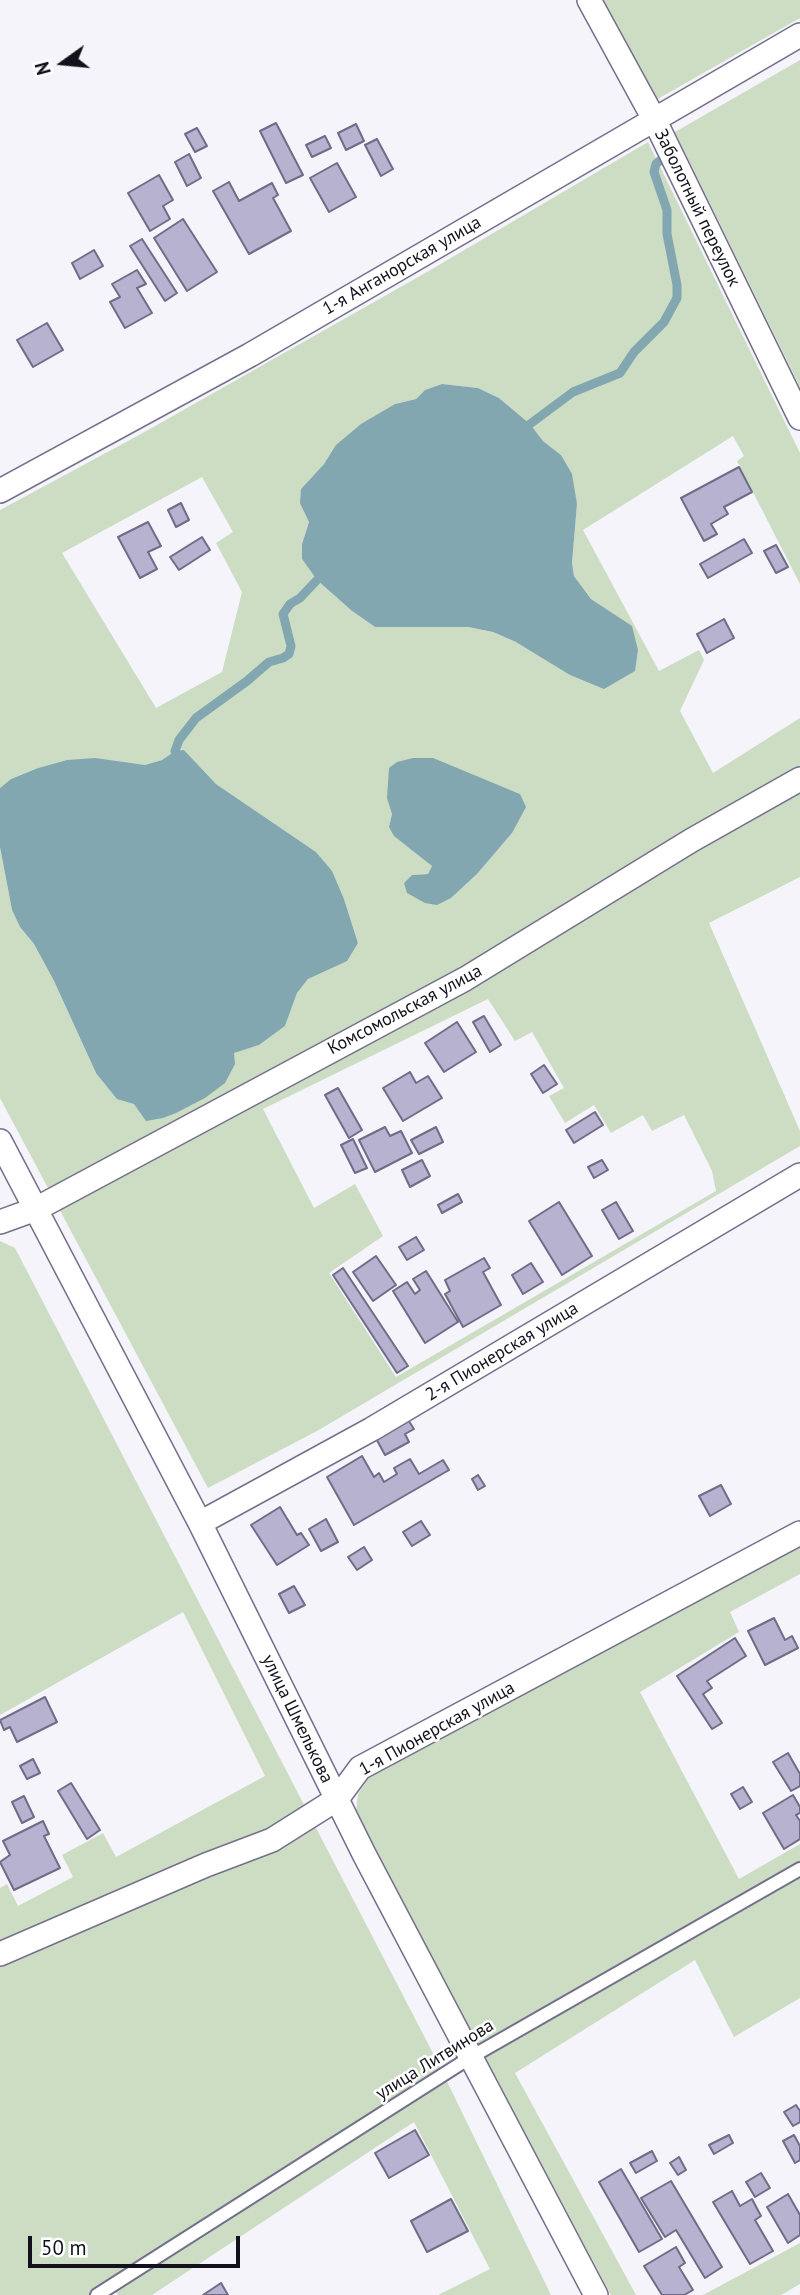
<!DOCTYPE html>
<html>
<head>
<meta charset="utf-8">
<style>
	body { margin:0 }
	#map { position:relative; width:800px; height:2295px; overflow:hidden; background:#f4f4fa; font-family:"PT Sans",sans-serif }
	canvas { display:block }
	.north { position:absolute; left:28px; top:28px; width:70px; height:70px; -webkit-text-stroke:5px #fff; paint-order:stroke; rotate:255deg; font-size:19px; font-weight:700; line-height:28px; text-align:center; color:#13111c }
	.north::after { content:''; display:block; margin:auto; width:24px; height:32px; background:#13111c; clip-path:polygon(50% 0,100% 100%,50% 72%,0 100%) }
	.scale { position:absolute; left:28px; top:2236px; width:212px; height:32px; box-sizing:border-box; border:4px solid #13111c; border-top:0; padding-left:9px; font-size:21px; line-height:24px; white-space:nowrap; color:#13111c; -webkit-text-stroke:5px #fff; paint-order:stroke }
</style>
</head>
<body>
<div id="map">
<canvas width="800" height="2295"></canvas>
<div class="north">N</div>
<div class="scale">50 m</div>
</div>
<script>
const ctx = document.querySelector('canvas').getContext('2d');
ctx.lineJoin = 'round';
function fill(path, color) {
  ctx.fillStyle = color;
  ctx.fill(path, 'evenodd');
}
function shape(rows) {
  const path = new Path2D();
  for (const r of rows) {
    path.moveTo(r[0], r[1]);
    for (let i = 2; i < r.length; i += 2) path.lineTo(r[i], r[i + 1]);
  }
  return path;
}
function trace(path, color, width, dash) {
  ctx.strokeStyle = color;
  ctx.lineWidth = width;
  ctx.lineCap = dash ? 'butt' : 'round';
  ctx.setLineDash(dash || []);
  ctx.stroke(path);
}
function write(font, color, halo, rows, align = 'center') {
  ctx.font = font + ' "PT Sans",sans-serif';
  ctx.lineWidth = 5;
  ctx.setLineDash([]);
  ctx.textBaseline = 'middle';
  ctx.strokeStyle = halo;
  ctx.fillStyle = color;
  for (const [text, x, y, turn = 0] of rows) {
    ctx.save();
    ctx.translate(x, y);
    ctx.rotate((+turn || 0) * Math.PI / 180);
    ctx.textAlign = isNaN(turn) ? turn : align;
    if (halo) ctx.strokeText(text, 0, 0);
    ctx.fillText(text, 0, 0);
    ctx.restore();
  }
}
const green = shape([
	[600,0,800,0,800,18,656,100],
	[800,60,800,387,675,132],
	[648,142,800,453,800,584,737,461,744,456,733,436,583,530,659,671,699,650,704,660,680,711,713,773,800,718,800,877,709,923,800,1131,800,1146,317,1431,208,1488,0,1098,0,847,12,910,20,927,34,944,54,981,96,1073,233,1053,259,1045,285,1026,297,993,308,979,323,971,358,943,344,899,331,871,316,852,216,784,184,750,175,751,162,760,145,765,67,760,38,768,11,779,0,788,0,510,141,434,427,272],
	[442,384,478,388,499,398,530,424,543,441,561,455,577,504,572,563,574,576,591,599,632,627,516,642,493,632,468,627,375,627,352,611,317,580,302,559,302,544,309,522,301,489,324,464,337,445,395,404,416,399,425,390],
	[202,477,233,532,216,543,242,592,222,672,156,708,62,553],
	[485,780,520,794,512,833,477,874,451,898,404,883,412,875,428,874,432,866,389,827,392,814],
	[488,999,515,1041,532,1032,564,1088,549,1096,565,1123,594,1105,611,1133,643,1115,652,1131,684,1115,712,1171,716,1191,396,1377,329,1273,383,1236,355,1184,314,1208,263,1109],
	[0,1241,15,1248,436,2059,551,2295,438,2295,490,2269,414,2122,152,2295,118,2295,116,2292,111,2295,0,2295,0,1888,7,1884,18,1906,73,1877,62,1855,103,1833,116,1857,265,1776,183,1612,0,1715],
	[800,1547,800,1574,730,1612,739,1632,640,1692,739,1879,800,1844,800,1998,734,2037,695,1960,515,2073,636,2295,611,2295,356,1813,358,1794,370,1776,378,1770],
	[800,2243,800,2284,781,2295,703,2295]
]);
const water = shape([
	[442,384,478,388,499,398,530,424,543,441,561,455,572,474,577,504,572,563,574,576,591,599,632,626,638,650,635,671,604,689,570,675,516,642,493,632,468,627,375,627,352,611,317,580,302,559,302,544,309,522,300,503,301,489,324,464,336,445,361,424,395,404,416,399,425,390],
	[184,750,216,784,316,852,332,871,344,899,358,943,347,961,308,979,297,993,285,1026,259,1045,234,1053,235,1064,225,1083,205,1098,176,1113,163,1118,146,1121,134,1104,117,1099,96,1073,54,981,34,944,20,927,12,910,0,847,0,788,11,779,38,768,67,760,95,758,145,765,162,760,175,751],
	[413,758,433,758,520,794,526,807,512,833,477,874,451,898,437,905,425,903,407,893,404,883,412,875,428,874,432,866,394,836,389,827,392,814,387,798,389,768,397,762]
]);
const stream = shape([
	[530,424,573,392,620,373,634,352,664,322,677,298,677,285,667,234,667,210,654,172,656,164,663,158],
	[175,751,179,740,196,718,247,681,269,662,283,658,289,654,291,646,283,614,290,604,300,598,317,580]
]);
const building = shape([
	[276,123,303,175,286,183,260,131,276,123],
	[356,124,364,141,346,150,338,133,356,124],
	[197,128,207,146,195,152,185,134,197,128],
	[325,136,331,148,312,157,306,145,325,136],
	[377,139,393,169,381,176,365,145,377,139],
	[189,154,201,178,187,186,175,162,189,154],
	[337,163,356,197,329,212,310,178,337,163],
	[159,175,173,200,163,206,170,219,150,231,128,193,159,175],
	[229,182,239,201,272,183,278,195,273,198,291,231,249,254,213,191,229,182],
	[183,219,217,272,187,291,154,238,183,219],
	[142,239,177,293,165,301,130,246,142,239],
	[94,250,103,266,80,279,72,263,94,250],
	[137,270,146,284,137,288,152,313,125,328,110,302,120,297,112,284,137,270],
	[47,323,63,350,33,367,17,340,47,323],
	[739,467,752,492,724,507,728,514,711,524,717,534,704,541,681,498,739,467],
	[181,503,189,520,176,527,168,510,181,503],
	[148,522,161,546,148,552,157,569,140,578,118,537,148,522],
	[202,537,210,550,179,570,170,557,202,537],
	[744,539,752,553,708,578,700,564,744,539],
	[776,545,788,567,776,573,764,551,776,545],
	[724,619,734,638,707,653,697,634,724,619],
	[484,1016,501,1045,490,1052,473,1022,484,1016],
	[457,1022,476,1052,444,1072,425,1043,457,1022],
	[544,1065,557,1084,543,1093,531,1074,544,1065],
	[410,1072,416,1083,428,1076,442,1098,403,1121,383,1088,410,1072],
	[338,1088,362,1130,349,1138,325,1095,338,1088],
	[595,1112,603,1125,574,1143,566,1130,595,1112],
	[385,1127,390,1136,401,1131,412,1153,375,1172,359,1140,385,1127],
	[436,1127,443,1142,419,1154,411,1140,436,1127],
	[353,1139,367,1168,355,1173,341,1145,353,1139],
	[422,1160,430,1176,410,1187,402,1170,422,1160],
	[602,1160,608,1170,594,1178,588,1167,602,1160],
	[458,1194,462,1202,442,1213,438,1205,458,1194],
	[559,1202,592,1256,562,1275,529,1221,559,1202],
	[616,1202,633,1231,619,1239,602,1210,616,1202],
	[416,1237,424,1250,407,1260,399,1247,416,1237],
	[376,1256,396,1285,373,1301,353,1272,376,1256],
	[484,1258,490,1268,483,1272,501,1305,463,1327,445,1294,450,1291,445,1280,484,1258],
	[531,1263,543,1282,523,1294,512,1275,531,1263],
	[343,1268,408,1366,397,1373,333,1275,343,1268],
	[426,1271,458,1322,425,1343,393,1291,407,1282,415,1294,420,1290,413,1279,426,1271],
	[405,1415,414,1429,405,1434,409,1442,385,1455,373,1433,405,1415],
	[362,1456,374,1477,379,1473,384,1482,397,1474,394,1468,410,1459,419,1474,443,1460,449,1470,354,1525,327,1477,362,1456],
	[478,1475,485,1486,478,1490,472,1479,478,1475],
	[721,1485,731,1504,710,1516,699,1496,721,1485],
	[280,1507,297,1535,301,1533,309,1545,277,1565,251,1525,280,1507],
	[326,1519,338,1542,321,1551,309,1529,326,1519],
	[421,1521,430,1535,412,1546,403,1532,421,1521],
	[364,1547,372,1560,357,1570,348,1557,364,1547],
	[294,1586,305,1605,289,1613,279,1594,294,1586],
	[774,1618,785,1640,792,1636,798,1648,765,1665,748,1631,774,1618],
	[735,1638,746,1656,707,1681,712,1688,703,1694,722,1723,712,1729,677,1676,735,1638],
	[45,1697,57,1722,17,1742,10,1727,4,1730,0,1720,45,1697],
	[788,1753,800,1774,800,1786,791,1791,773,1762,788,1753],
	[33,1759,40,1773,27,1779,20,1766,33,1759],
	[71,1783,100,1830,87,1839,58,1791,71,1783],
	[743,1787,752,1802,740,1809,731,1794,743,1787],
	[793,1795,800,1807,800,1813,796,1815,800,1821,800,1839,784,1849,763,1813,793,1795],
	[24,1796,34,1817,22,1823,12,1802,24,1796],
	[43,1821,49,1834,44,1836,60,1868,14,1890,0,1862,10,1855,3,1841,43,1821],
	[796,2105,800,2111,800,2122,793,2126,784,2112,796,2105],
	[415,2130,429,2155,389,2178,375,2153,415,2130],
	[729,2135,733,2143,714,2154,709,2145,729,2135],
	[794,2135,800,2146,800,2160,795,2163,783,2141,794,2135],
	[652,2151,657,2161,636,2173,630,2163,652,2151],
	[679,2157,686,2170,678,2175,670,2163,679,2157],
	[621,2169,662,2239,639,2252,599,2182,621,2169],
	[761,2173,770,2188,755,2197,746,2182,761,2173],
	[671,2181,722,2267,705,2278,676,2230,665,2237,641,2198,671,2181],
	[732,2191,740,2206,752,2199,761,2216,755,2220,773,2251,750,2264,713,2202,732,2191],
	[788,2194,800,2215,800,2235,788,2243,767,2207,788,2194],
	[451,2199,468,2231,427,2252,411,2221,451,2199],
	[676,2247,685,2263,679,2267,693,2290,684,2295,662,2295,644,2266,676,2247],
	[221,2283,228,2295,203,2295,221,2283]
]);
const service = shape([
	[97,2295,471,2057,800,1869]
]);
const minor = shape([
	[589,0,654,119,800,418],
	[0,491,250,355,800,35],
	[0,1141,200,1523,364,1854,596,2295],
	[0,1222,36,1209,465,979,692,840,800,779],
	[200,1523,372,1429,800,1175],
	[0,1954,206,1865,272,1840,337,1799,360,1768,800,1533]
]);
const streetNames = [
	["Заболотный переулок",697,208,64],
	["1-я Анганорская улица",402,266,-30],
	["Комсомольская улица",405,1010,-28],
	["2-я Пионерская улица",502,1352,-31],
	["улица Шмелькова",297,1719,64],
	["1-я Пионерская улица",437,1729,-29],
	["улица Литвинова",435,2060,-32]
];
fill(green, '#ccddc4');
fill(water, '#82a7b0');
trace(stream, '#82a7b0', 9);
fill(building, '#b6b2d0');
trace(building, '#706c88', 2);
trace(service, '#74708c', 16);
trace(minor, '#74708c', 26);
trace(service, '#fff', 12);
trace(minor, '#fff', 23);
write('18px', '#13111c', '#fff', streetNames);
</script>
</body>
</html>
